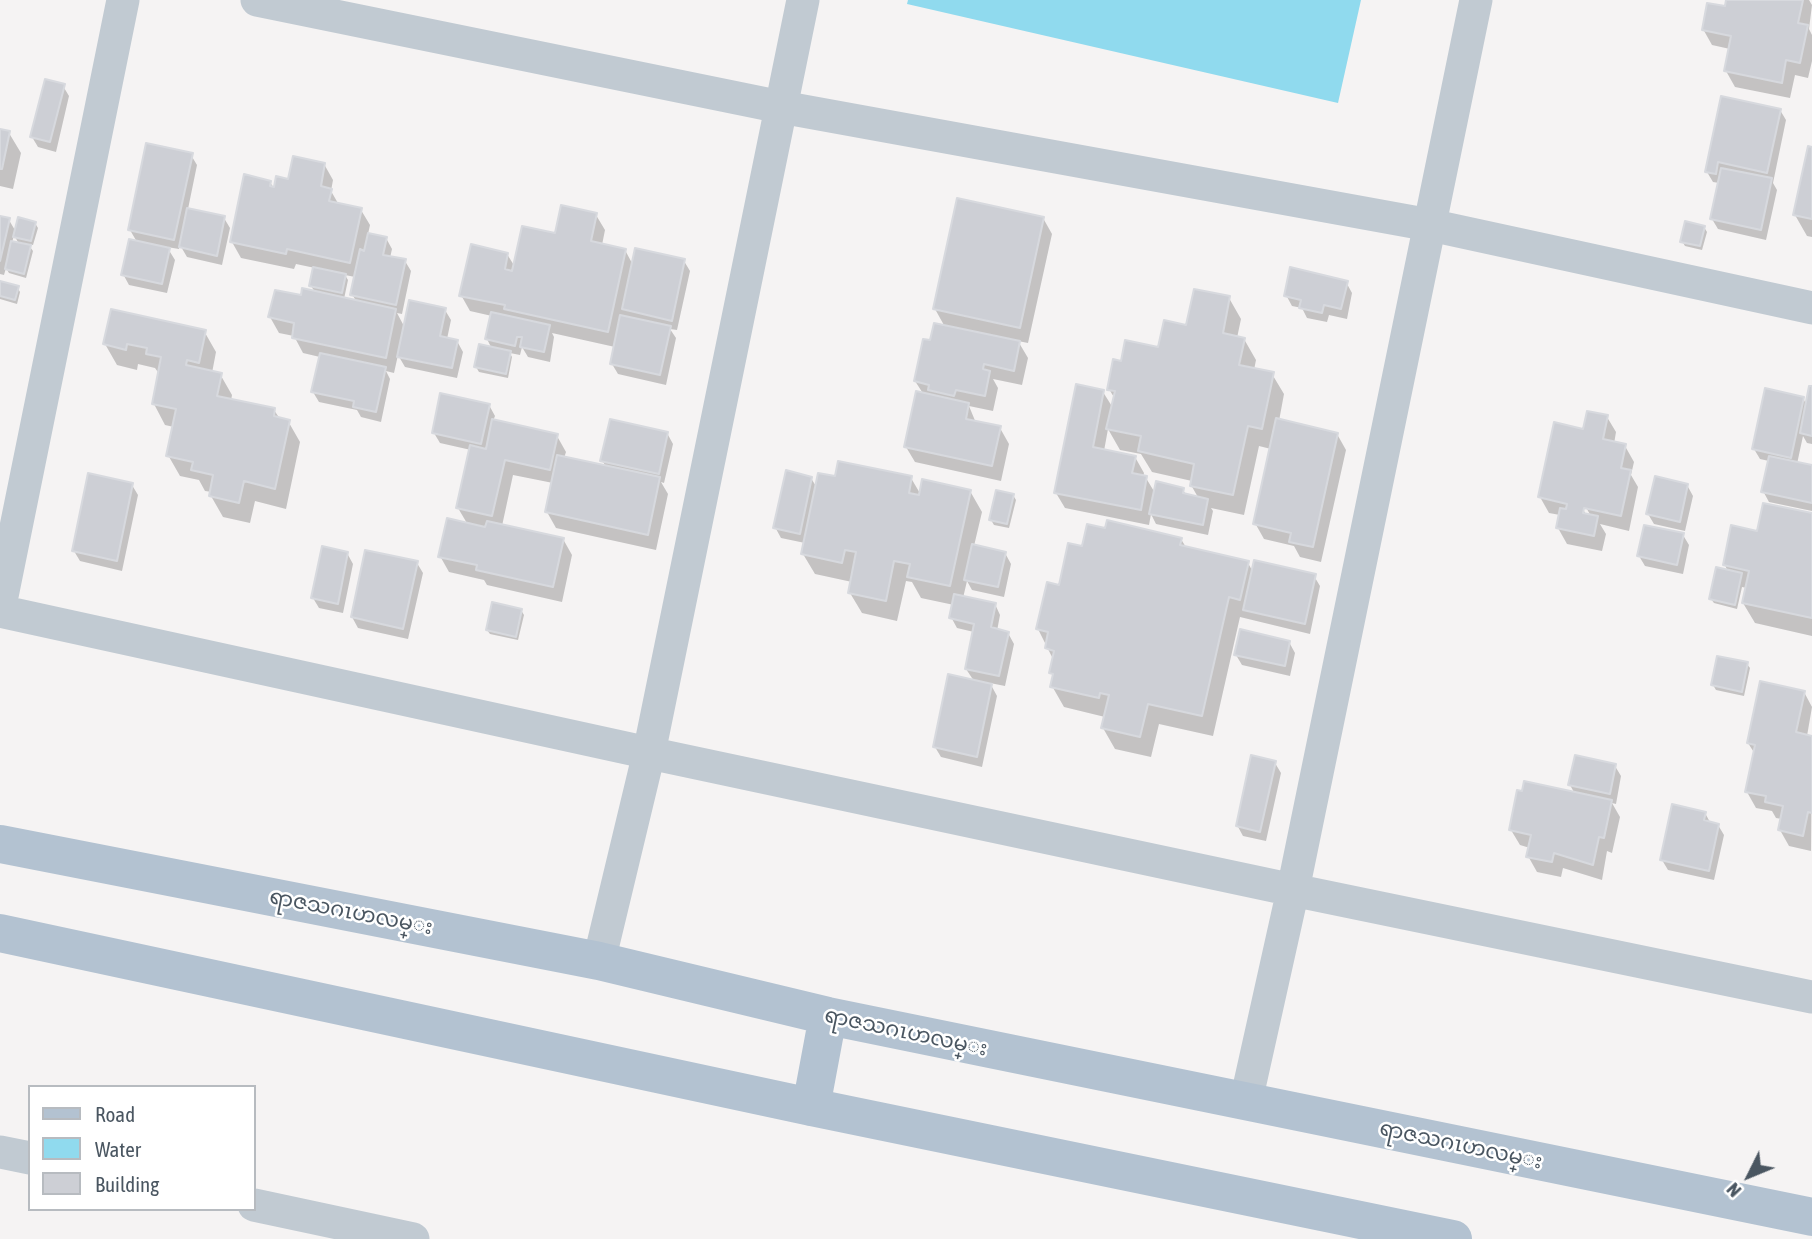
<!DOCTYPE html>
<html>
<head>
<meta charset="utf-8">
<style>
	body { margin:0 }
	#map { position:relative; width:1812px; height:1239px; overflow:hidden; background:#f5f3f3; font-family:"Asap Condensed",sans-serif }
	canvas { display:block }
	.legend { position:absolute; left:28px; top:1085px; width:228px; height:126px; box-sizing:border-box; background:#fff; border:2px solid #b7bbc0; margin:0; padding:9px 12px; list-style:none; font-size:21px; color:#4a5661 }
	.legend li { display:flex; align-items:center; gap:14px; height:35px }
	.legend b { width:35px; border:2px solid #b7bbc0 }
	.north { position:absolute; left:1714px; top:1141px; width:70px; height:70px; -webkit-text-stroke:5px #fff; paint-order:stroke; rotate:227deg; font-size:19px; font-weight:700; line-height:28px; text-align:center; color:#4a5661 }
	.north::after { content:''; display:block; margin:auto; width:24px; height:32px; background:#4a5661; clip-path:polygon(50% 0,100% 100%,50% 72%,0 100%) }
</style>
</head>
<body>
<div id="map">
<canvas width="1812" height="1239"></canvas>
<ul class="legend">
<li><b style="height:9px;background:#b3c2d1"></b>Road</li>
<li><b style="height:19px;background:#90daee"></b>Water</li>
<li><b style="height:19px;background:#cdcfd5"></b>Building</li>
</ul>
<div class="north">N</div>
</div>
<script>
const ctx = document.querySelector('canvas').getContext('2d');
ctx.lineJoin = 'round';
function fill(path, color) {
  ctx.fillStyle = color;
  ctx.fill(path, 'evenodd');
}
function shape(rows) {
  const path = new Path2D();
  for (const r of rows) {
    path.moveTo(r[0], r[1]);
    for (let i = 2; i < r.length; i += 2) path.lineTo(r[i], r[i + 1]);
  }
  return path;
}
function trace(path, color, width, dash) {
  ctx.strokeStyle = color;
  ctx.lineWidth = width;
  ctx.lineCap = dash ? 'butt' : 'round';
  ctx.setLineDash(dash || []);
  ctx.stroke(path);
}
function write(font, color, halo, rows, align = 'center') {
  ctx.font = font + ' "Asap Condensed","Noto Sans Myanmar",sans-serif';
  ctx.lineWidth = 5;
  ctx.setLineDash([]);
  ctx.textBaseline = 'middle';
  ctx.strokeStyle = halo;
  ctx.fillStyle = color;
  for (const [text, x, y, turn = 0] of rows) {
    ctx.save();
    ctx.translate(x, y);
    ctx.rotate((+turn || 0) * Math.PI / 180);
    ctx.textAlign = isNaN(turn) ? turn : align;
    if (halo) ctx.strokeText(text, 0, 0);
    ctx.fillText(text, 0, 0);
    ctx.restore();
  }
}
const water = shape([
	[908,0,1361,0,1338,103,907,4]
]);
const shadow = shape([
	[1728,0,1809,0,1812,5,1809,29,1812,35,1812,61,1808,78,1795,75,1790,98,1735,87,1726,71,1730,49,1712,45,1703,29,1726,8],
	[63,86,69,96,56,152,38,147,32,137],
	[1722,98,1780,110,1786,120,1773,183,1777,190,1766,240,1718,229,1712,219,1719,183,1713,182,1707,172],
	[0,131,9,133,21,153,13,189,0,186],
	[1812,149,1812,237,1807,236,1795,215],
	[191,155,197,165,188,209,224,218,230,228,222,265,187,257,180,245,179,249,167,247,175,260,167,293,129,285,123,274,137,242,130,230],
	[324,164,333,180,331,191,339,205,361,210,370,225,368,234,386,238,392,249,390,258,405,261,411,271,402,314,397,313,405,328,445,310,451,320,447,339,457,341,463,352,457,378,405,367,398,355,394,373,386,371,390,379,381,422,361,417,357,410,319,402,313,392,320,357,303,353,294,336,279,333,270,317,302,297,315,292,311,286,315,268,296,264,294,269,241,258,232,242,270,182,275,190],
	[345,275,355,277,352,294,356,301,344,299,348,280],
	[596,215,605,230,602,245,625,250,633,265,684,261,690,271,677,330,670,329,676,338,666,385,618,374,612,364,615,347,552,333,554,337,550,362,528,357,522,347,520,355,510,353,512,357,508,378,479,372,476,367,492,349,487,339,492,316,470,311,461,295,507,254,515,267,557,235],
	[0,218,9,220,16,232,35,223,38,228,33,245,28,244,33,251,26,278,9,273,6,268,4,275,0,274],
	[14,235,19,244,12,243],
	[1043,218,1052,234,1028,343,1018,341,1028,358,1022,385,993,379,998,388,993,411,969,406,976,423,1000,428,1009,444,1001,481,915,462,906,447,924,395,915,381,931,343,945,327,935,309],
	[1704,227,1707,232,1702,250,1685,246,1682,241],
	[1346,282,1352,293,1347,319,1329,315,1327,322,1307,318,1302,308,1292,306,1286,295],
	[0,283,17,287,20,292,17,304,0,299],
	[1229,298,1241,319,1237,338,1244,339,1256,360,1254,370,1272,374,1284,394,1279,421,1337,434,1346,450,1321,562,1300,557,1294,546,1264,539,1255,523,1271,449,1259,446,1244,515,1211,508,1213,511,1208,535,1156,524,1151,514,1149,525,1065,508,1056,493,1103,392,1113,408,1115,399,1109,389,1122,363,1160,349],
	[1108,429,1120,450,1141,454,1152,472,1192,481,1191,485,1199,499,1187,496,1183,490,1155,493,1146,478,1143,477,1144,473,1135,457,1104,451],
	[204,331,216,352,212,373,220,374,232,395,231,401,274,410,280,419,288,421,300,442,286,509,255,501,250,523,223,517,211,496,212,492,205,491,199,480,180,476,168,455,174,427,165,425,154,404,160,375,155,368,138,364,137,370,117,365,105,344],
	[1812,388,1812,444,1807,443,1803,436,1797,464,1812,467,1812,511,1769,502,1763,491,1769,461,1760,459,1754,449,1803,398,1807,406],
	[489,405,495,416,493,421,557,436,566,452,564,458,606,467,602,460,667,433,673,444,664,483,661,482,668,494,656,550,556,528,547,512,553,483,513,475,502,526,563,539,572,555,562,602,487,585,484,580,449,572,440,556,468,525,458,508,471,450,440,443,434,433],
	[1607,417,1616,432,1614,444,1625,446,1634,462,1631,475,1638,487,1629,531,1600,524,1606,534,1602,551,1567,544,1558,528,1560,515,1549,513,1540,497,1584,431],
	[1581,499,1591,516,1587,516,1578,501],
	[811,478,817,488,836,479,911,478,921,495,970,491,982,512,974,546,1005,553,1011,564,1004,597,972,590,967,581,963,598,995,604,1000,615,997,631,1008,633,1014,644,1005,686,990,683,997,696,982,767,941,757,935,747,974,681,966,669,974,632,957,628,951,617,954,605,921,598,912,582,906,581,897,621,862,613,850,593,852,582,815,574,803,554,805,543,781,538,775,527],
	[132,485,138,495,122,571,80,561,74,551],
	[1687,485,1693,496,1685,531,1654,524,1648,514],
	[1013,495,1016,500,1009,528,994,525,991,520],
	[1812,515,1812,636,1755,623,1743,603,1747,588,1742,587,1737,609,1714,603,1711,599,1728,572,1725,565,1759,533],
	[1683,535,1689,545,1683,574,1645,566,1639,556],
	[1181,539,1187,549,1248,563,1253,572,1314,576,1320,586,1310,634,1240,617,1213,736,1159,724,1151,757,1115,749,1103,728,1105,717,1064,707,1052,686,1054,677,1051,672,1054,661,1038,629,1083,548],
	[347,553,353,564,343,613,319,608,313,598],
	[417,563,423,573,408,639,358,628,352,617],
	[521,610,524,615,518,640,490,634,487,630],
	[1289,642,1295,653,1290,676,1242,665,1236,655],
	[1747,664,1750,668,1744,696,1716,690,1713,685],
	[1804,692,1812,707,1807,736,1812,737,1811,851,1789,846,1780,830,1782,819,1776,818,1772,811,1756,808,1747,792,1755,754,1748,743],
	[1275,763,1281,773,1266,841,1243,836,1237,825],
	[1615,766,1621,776,1616,804,1612,803,1620,817,1612,853,1607,851,1602,880,1563,868,1561,877,1537,872,1528,856,1530,848,1520,845,1511,830,1575,794,1570,785],
	[1705,813,1711,824,1718,825,1724,835,1714,880,1668,870,1662,860]
]);
const building = shape([
	[1726,0,1803,0,1798,23,1808,25,1800,63,1786,60,1782,83,1724,71,1731,36,1702,30,1707,3,1725,6,1726,0],
	[45,79,65,84,50,142,30,137,45,79],
	[1721,96,1781,109,1767,173,1718,162,1716,174,1705,172,1721,96],
	[0,129,10,131,2,169,0,169,0,129],
	[146,143,193,153,174,240,128,230,146,143],
	[1808,146,1812,147,1812,219,1793,215,1808,146],
	[293,156,325,163,321,186,332,189,329,201,362,208,350,263,287,249,286,254,230,242,244,174,271,181,270,186,274,187,276,176,288,179,293,156],
	[1721,168,1772,178,1761,230,1710,219,1721,168],
	[957,198,1044,217,1020,328,933,309,957,198],
	[561,205,597,213,591,241,626,249,608,332,504,309,505,305,459,296,471,244,508,253,505,269,512,271,522,226,555,233,561,205],
	[187,208,225,216,217,256,179,247,187,208],
	[0,216,10,218,0,261,0,216],
	[18,217,36,222,31,241,13,237,18,217],
	[1685,221,1705,226,1700,246,1680,242,1685,221],
	[368,233,387,237,383,255,406,259,396,305,350,295,360,249,364,251,368,233],
	[129,239,170,248,162,284,121,275,129,239],
	[11,241,31,245,24,274,5,269,11,241],
	[635,248,685,259,672,321,622,309,635,248],
	[313,267,346,274,342,293,309,286,313,267],
	[1290,267,1348,281,1341,309,1324,305,1322,313,1299,308,1301,300,1284,296,1290,267],
	[0,281,19,286,15,300,0,296,0,281],
	[302,288,396,309,386,358,292,338,294,323,268,317,275,290,301,295,302,288],
	[1194,289,1230,296,1223,333,1245,338,1239,365,1274,372,1262,429,1248,426,1233,495,1190,486,1194,464,1138,451,1141,436,1106,429,1115,391,1107,390,1113,359,1121,361,1125,340,1158,347,1164,320,1186,325,1194,289],
	[409,300,446,308,440,336,458,340,452,368,397,357,409,300],
	[111,309,206,330,199,363,187,360,186,365,222,373,217,396,275,408,274,416,290,420,275,489,244,481,239,503,209,496,213,475,191,470,193,462,166,456,176,409,152,404,161,357,146,354,147,348,127,344,126,350,103,344,111,309],
	[491,312,550,325,544,352,520,347,522,337,517,337,515,346,485,339,491,312],
	[620,315,671,326,660,375,610,364,620,315],
	[934,323,1020,341,1014,371,984,364,983,369,990,371,985,396,956,390,954,396,928,390,929,385,914,381,923,339,930,340,934,323],
	[479,344,511,351,506,374,474,367,479,344],
	[320,353,386,367,376,412,353,407,354,401,311,392,320,353],
	[1076,384,1104,390,1093,447,1136,456,1132,473,1147,476,1141,510,1054,493,1076,384],
	[1809,386,1812,386,1812,436,1800,433,1809,386],
	[1765,388,1804,397,1791,458,1752,449,1765,388],
	[916,391,969,403,966,419,1001,426,992,466,904,447,916,391],
	[440,393,490,404,481,444,432,433,440,393],
	[1587,411,1608,415,1603,439,1626,444,1621,468,1631,470,1621,516,1584,508,1583,513,1598,516,1594,536,1556,528,1560,508,1566,509,1567,504,1538,497,1554,422,1583,429,1587,411],
	[1276,418,1338,433,1313,547,1289,542,1291,533,1253,524,1276,418],
	[492,419,558,434,550,470,505,460,492,516,456,508,470,445,486,449,492,419],
	[610,419,668,432,659,474,600,461,610,419],
	[557,455,660,477,648,535,545,512,557,455],
	[1769,456,1812,465,1812,503,1761,492,1769,456],
	[838,461,912,476,909,493,919,495,922,479,971,490,950,586,907,577,910,564,894,561,886,601,848,593,856,552,845,550,842,563,801,554,818,473,835,476,838,461],
	[786,470,812,477,800,534,773,528,786,470],
	[88,473,133,483,117,561,72,551,88,473],
	[1655,476,1688,484,1680,522,1646,514,1655,476],
	[1156,481,1184,488,1183,493,1208,499,1203,525,1149,514,1156,481],
	[996,490,1014,494,1007,524,989,520,996,490],
	[1763,503,1812,513,1812,618,1742,603,1749,571,1723,565,1731,525,1757,531,1763,503],
	[447,518,485,527,487,521,564,538,553,587,476,570,477,565,438,557,447,518],
	[1107,520,1182,538,1180,545,1249,561,1240,600,1229,597,1202,716,1148,704,1140,737,1101,728,1109,695,1100,693,1099,698,1050,687,1053,674,1049,673,1054,651,1045,648,1048,632,1036,629,1047,582,1059,585,1068,543,1082,546,1087,524,1105,528,1107,520],
	[1644,525,1684,533,1677,565,1637,556,1644,525],
	[972,544,1006,552,998,587,964,580,972,544],
	[322,546,348,552,338,604,311,598,322,546],
	[365,550,418,561,403,629,351,617,365,550],
	[1254,560,1316,574,1305,624,1243,610,1254,560],
	[1716,567,1742,573,1735,605,1709,599,1716,567],
	[954,594,996,603,991,627,1009,632,999,676,965,669,974,624,949,618,954,594],
	[492,602,522,609,516,637,486,630,492,602],
	[1240,629,1290,641,1285,666,1234,655,1240,629],
	[1717,656,1748,662,1742,692,1711,685,1717,656],
	[948,674,992,684,977,757,933,747,948,674],
	[1760,681,1805,691,1796,732,1812,736,1812,813,1808,812,1803,836,1778,830,1783,806,1765,802,1766,796,1745,792,1755,745,1747,743,1760,681],
	[1251,755,1276,761,1260,832,1236,826,1251,755],
	[1575,755,1616,764,1610,794,1568,785,1575,755],
	[1524,781,1612,800,1604,838,1599,837,1593,865,1554,853,1552,862,1526,857,1531,835,1509,830,1517,790,1522,791,1524,781],
	[1672,804,1706,812,1704,820,1719,824,1709,871,1660,860,1672,804]
]);
const street = shape([
	[257,0,781,107,1430,225,1812,308],
	[0,606,123,0],
	[0,611,649,753,1293,890,1812,997],
	[599,961,649,753,803,0],
	[1246,1101,1293,890,1476,0],
	[0,1152,30,1158],
	[254,1205,413,1239]
]);
const primary = shape([
	[0,844,599,961,828,1016,1812,1217],
	[0,933,811,1107,1453,1239],
	[811,1107,828,1016]
]);
const streetNames = [
	["ရာဇသဂၤဟလမ္း",351,912,11],
	["ရာဇသဂၤဟလမ္း",906,1032,12],
	["ရာဇသဂၤဟလမ္း",1461,1145,12]
];
fill(water, '#90daee');
fill(shadow, '#0003');
fill(building, '#cdcfd5');
trace(building, '#d7d9de', 2);
trace(street, '#c1cad2', 33);
trace(primary, '#b3c2d1', 38);
write('21px', '#4a5661', '#fff', streetNames);
</script>
</body>
</html>
